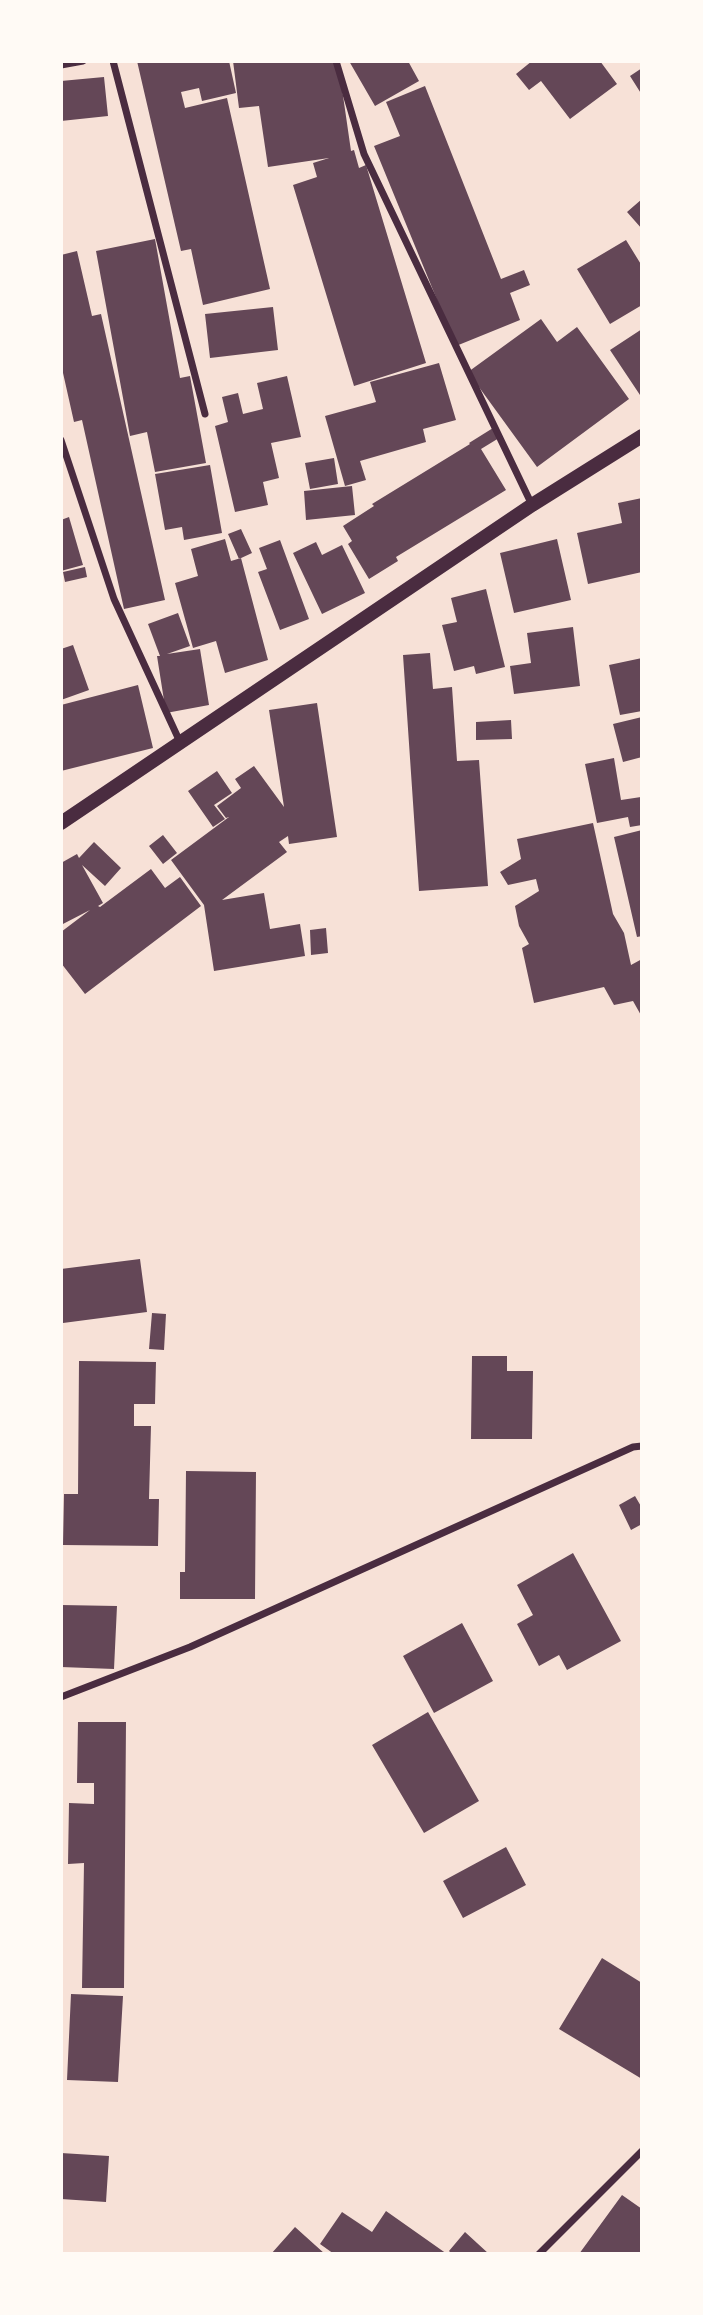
<!DOCTYPE html>
<html>
<head>
<meta charset="utf-8">
<style>
	body { margin:0 }
	#map { position:relative; width:703px; height:2315px; overflow:hidden; background:#f7e1d7; font-family:Rubik,sans-serif }
	canvas { display:block }
	.frame { position:absolute; inset:0; border:63px solid #fffaf5; pointer-events:none }
</style>
</head>
<body>
<div id="map">
<canvas width="703" height="2315"></canvas>
<div class="frame"></div>
</div>
<script>
const ctx = document.querySelector('canvas').getContext('2d');
ctx.lineJoin = 'round';
function fill(path, color) {
  ctx.fillStyle = color;
  ctx.fill(path, 'evenodd');
}
function shape(rows) {
  const path = new Path2D();
  for (const r of rows) {
    path.moveTo(r[0], r[1]);
    for (let i = 2; i < r.length; i += 2) path.lineTo(r[i], r[i + 1]);
  }
  return path;
}
function trace(path, color, width, dash) {
  ctx.strokeStyle = color;
  ctx.lineWidth = width;
  ctx.lineCap = dash ? 'butt' : 'round';
  ctx.setLineDash(dash || []);
  ctx.stroke(path);
}
const building = shape([
	[137,61,229,61,236,93,202,101,199,88,181,92,185,108,227,98,270,289,203,305,191,249,181,251],
	[233,61,338,61,351,151,354,150,359,168,366,165,426,363,354,386,293,185,317,177,313,163,329,158,268,167,259,106,239,108],
	[349,61,408,61,419,81,375,106],
	[532,61,600,61,617,84,570,119,541,81,529,90,516,74],
	[642,68,642,95,630,76],
	[104,77,108,116,61,121,61,81],
	[425,86,501,279,524,270,530,285,510,293,520,320,456,346,374,146,400,136,386,102],
	[642,199,642,229,627,212],
	[155,239,180,378,190,376,206,463,155,472,147,432,130,436,96,251],
	[626,240,642,266,642,305,610,324,577,269],
	[77,251,92,316,101,314,165,600,124,609,82,420,74,422,61,364,61,255],
	[273,307,278,350,210,358,205,314],
	[541,319,557,342,577,327,629,399,537,467,468,372],
	[642,329,642,398,610,350],
	[439,363,456,420,423,429,426,442,360,461,366,480,345,486,325,416,376,402,370,382],
	[287,376,301,437,271,443,279,478,263,482,268,505,235,512,215,426,228,422,222,397,238,393,243,414,263,409,257,383],
	[493,428,499,438,481,449,506,490,396,557,398,561,369,579,348,544,352,541,343,526,374,506,372,504,470,444,469,443],
	[334,458,338,484,310,489,305,463],
	[210,465,222,533,184,540,182,527,165,530,155,474],
	[352,486,355,515,306,520,304,491],
	[642,498,642,572,588,584,577,533,622,523,618,503],
	[69,517,83,565,61,571,61,520],
	[241,529,252,553,239,559,228,534],
	[225,539,231,561,241,558,268,660,225,673,216,641,193,648,175,583,198,576,191,549],
	[557,539,571,600,514,613,500,553],
	[280,540,309,619,280,630,258,572,267,569,259,548],
	[316,542,322,555,342,545,365,593,322,614,293,553],
	[85,567,87,577,65,582,63,572],
	[486,589,505,667,476,674,474,666,454,671,442,625,457,622,451,598],
	[178,613,190,646,167,654,200,649,209,705,166,713,157,656,160,656,148,624],
	[573,627,580,686,514,694,510,666,531,663,527,633],
	[73,645,89,690,61,700,61,649],
	[430,653,433,689,452,687,457,761,479,760,488,886,419,891,403,655],
	[642,658,642,711,620,715,609,665],
	[138,685,153,748,61,771,61,705],
	[317,703,337,837,289,844,288,836,279,842,287,852,222,900,264,893,270,929,300,924,305,956,214,971,204,905,171,860,229,817,226,818,217,806,241,788,235,779,254,766,284,807,269,710],
	[642,717,642,757,623,762,613,724],
	[511,720,512,739,476,740,476,722],
	[614,758,621,800,641,797,642,825,630,827,628,817,597,823,585,764],
	[217,771,232,793,214,805,225,819,213,827,188,791],
	[593,823,613,914,624,933,631,965,642,959,642,1017,633,1001,614,1005,604,987,534,1003,522,948,529,944,519,926,515,906,539,891,536,879,508,885,500,872,521,859,517,839],
	[642,830,642,936,637,937,614,837],
	[163,835,177,853,163,864,149,846],
	[94,842,121,868,105,886,82,865,103,903,98,906,100,907,151,869,165,888,180,877,201,906,85,994,61,963,61,932,90,910,61,925,61,863,77,854,79,858],
	[326,928,328,953,311,955,310,930],
	[140,1259,147,1312,63,1323,61,1269],
	[152,1313,166,1314,164,1350,149,1349],
	[472,1356,507,1356,507,1371,533,1371,532,1439,471,1439],
	[79,1361,156,1362,155,1404,134,1404,134,1426,151,1426,149,1499,159,1499,158,1546,63,1545,64,1494,78,1494],
	[186,1471,256,1472,255,1599,180,1599,180,1572,185,1572],
	[635,1496,642,1508,642,1524,631,1530,619,1505],
	[573,1553,621,1641,567,1670,559,1655,539,1666,517,1624,533,1615,517,1585],
	[61,1605,117,1606,114,1669,61,1667],
	[462,1623,493,1681,434,1713,403,1656],
	[428,1712,479,1801,424,1833,372,1745],
	[78,1722,126,1722,124,1988,82,1988,84,1863,68,1864,69,1803,94,1804,94,1783,77,1783],
	[506,1847,526,1885,463,1918,443,1881],
	[602,1958,642,1983,642,2079,559,2029],
	[71,1994,123,1996,118,2082,67,2080],
	[61,2153,109,2156,106,2202,61,2199],
	[622,2195,642,2209,642,2254,579,2254],
	[386,2211,447,2254,334,2254,320,2244,342,2212,372,2232],
	[295,2227,325,2254,271,2254],
	[465,2232,489,2254,452,2254,449,2251]
]);
const minor = shape([
	[113,61,205,414],
	[336,61,364,154,532,505],
	[61,65,83,61],
	[61,440,114,599,180,742],
	[61,1697,190,1647,633,1447,642,1446],
	[539,2254,642,2151]
]);
const secondary = shape([
	[61,823,532,505,642,436]
]);
fill(building, '#644757');
trace(minor, '#4a2c40', 7);
trace(secondary, '#4a2c40', 14);
</script>
</body>
</html>
